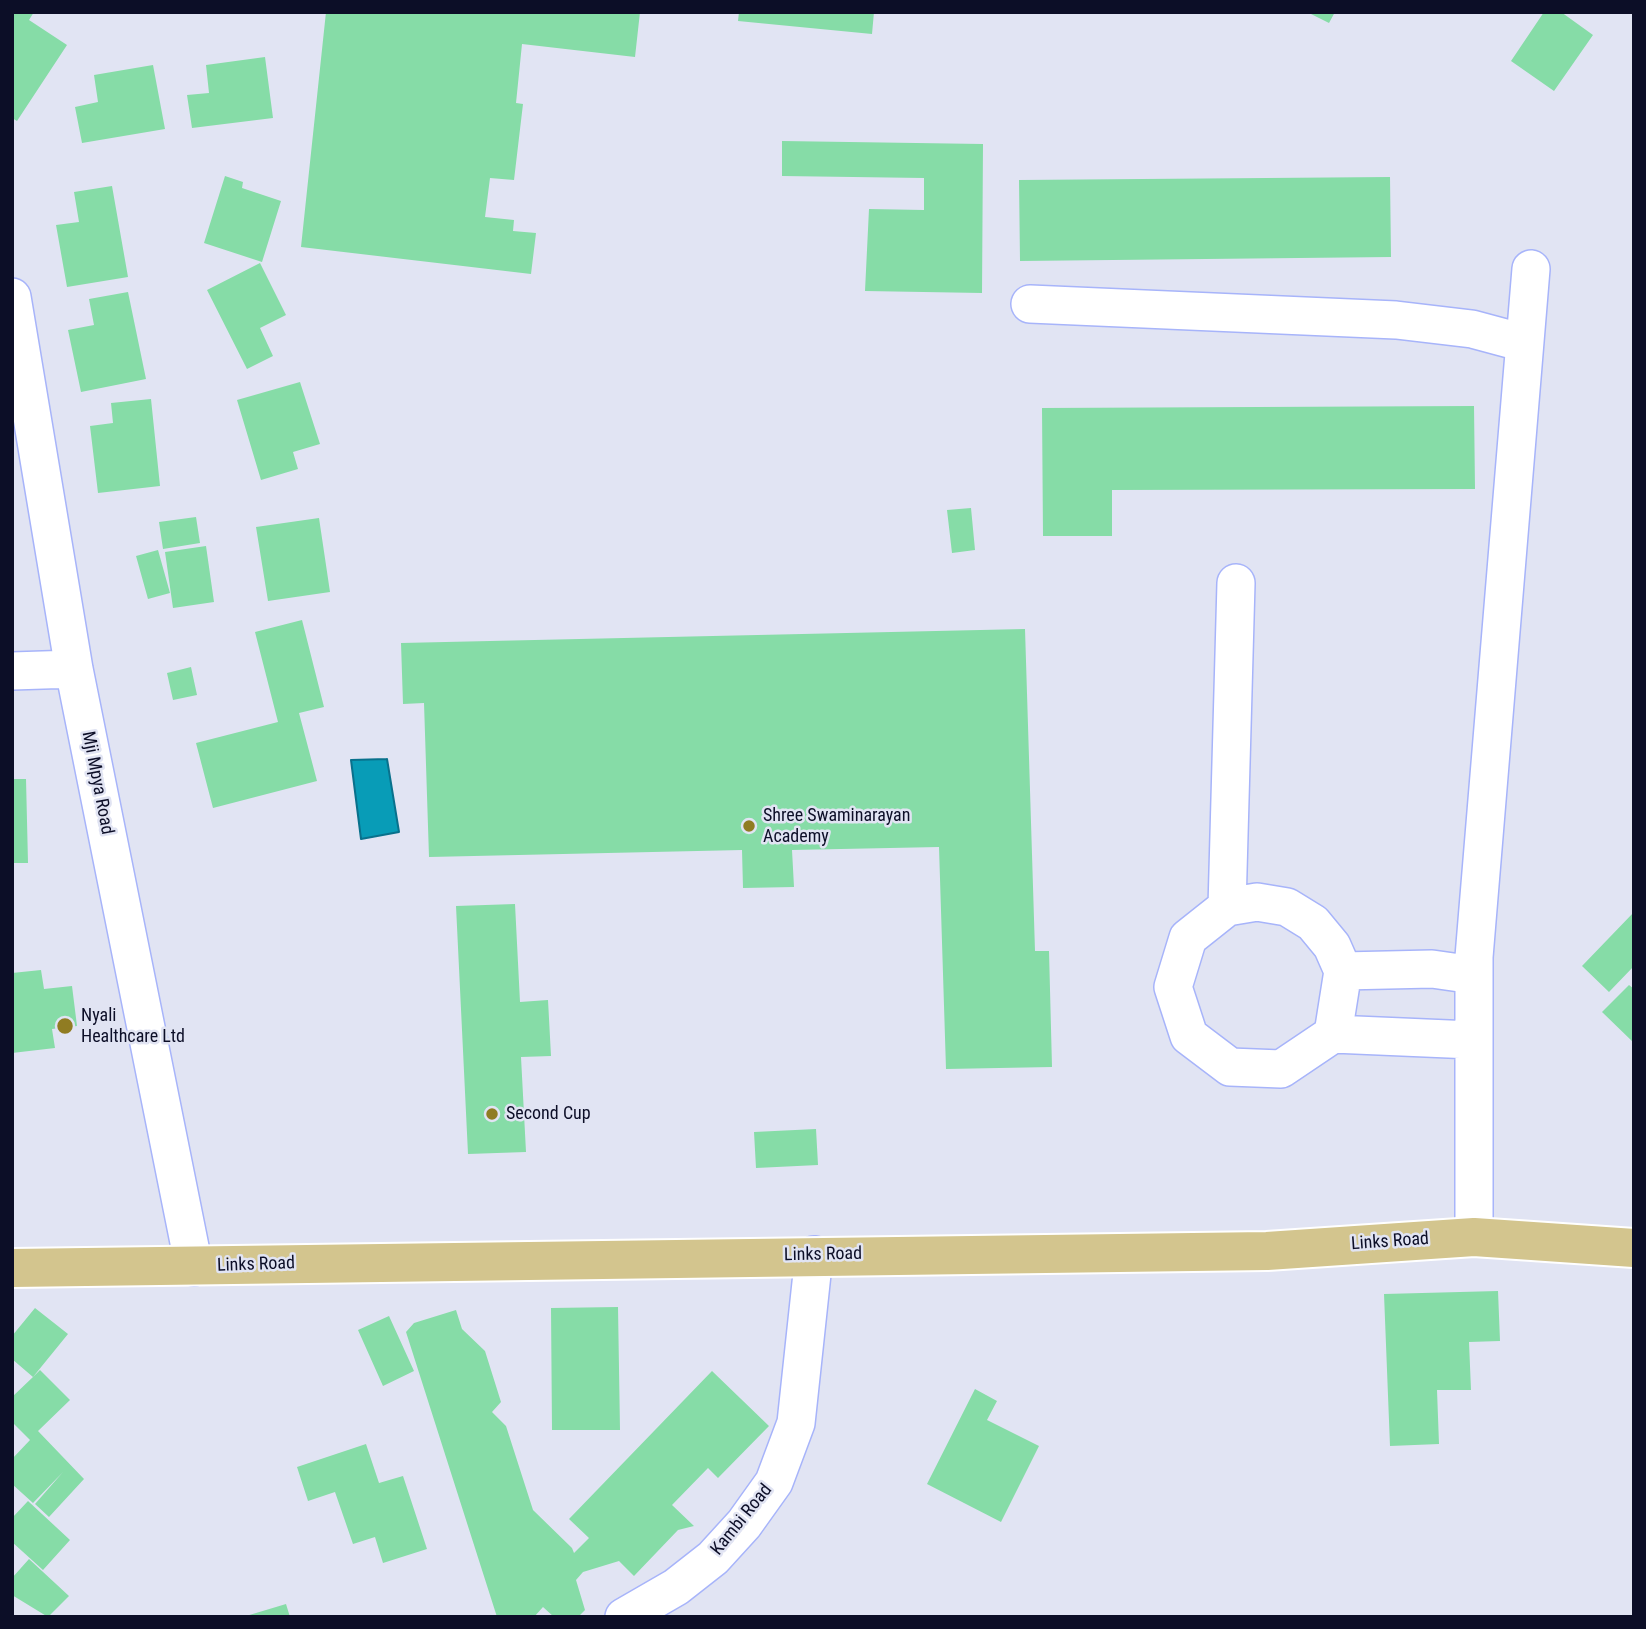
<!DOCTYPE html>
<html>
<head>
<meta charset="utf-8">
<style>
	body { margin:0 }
	#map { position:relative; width:1646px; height:1629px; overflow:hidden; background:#e1e4f3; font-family:"Roboto Condensed",sans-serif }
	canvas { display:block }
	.frame { position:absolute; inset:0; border:14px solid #0c0e27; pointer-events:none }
</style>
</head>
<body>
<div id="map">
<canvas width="1646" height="1629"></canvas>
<div class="frame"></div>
</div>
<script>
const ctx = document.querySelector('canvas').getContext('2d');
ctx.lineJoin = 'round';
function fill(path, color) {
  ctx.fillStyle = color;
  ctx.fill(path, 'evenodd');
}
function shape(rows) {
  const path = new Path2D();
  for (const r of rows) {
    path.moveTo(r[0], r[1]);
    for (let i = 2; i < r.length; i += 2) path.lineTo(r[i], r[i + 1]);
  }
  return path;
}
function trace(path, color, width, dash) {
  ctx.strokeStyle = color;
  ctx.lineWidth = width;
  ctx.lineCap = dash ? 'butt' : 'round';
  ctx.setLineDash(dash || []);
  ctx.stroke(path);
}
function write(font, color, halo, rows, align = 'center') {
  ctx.font = font + ' "Roboto Condensed",sans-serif';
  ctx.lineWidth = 5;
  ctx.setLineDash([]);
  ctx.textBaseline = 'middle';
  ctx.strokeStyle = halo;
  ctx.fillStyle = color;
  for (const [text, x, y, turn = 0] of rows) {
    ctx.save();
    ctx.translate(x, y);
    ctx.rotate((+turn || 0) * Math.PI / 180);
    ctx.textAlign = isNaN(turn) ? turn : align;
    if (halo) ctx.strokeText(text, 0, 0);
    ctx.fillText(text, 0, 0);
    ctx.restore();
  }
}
const water = shape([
	[387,759,399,832,361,839,351,760,387,759]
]);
const building = shape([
	[12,12,34,12,29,20,67,45,17,121,12,118],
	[326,12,640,12,635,57,522,44,516,103,523,104,514,180,490,178,485,217,514,220,513,231,536,233,531,274,301,247],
	[739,12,874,12,872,34,738,21],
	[1307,12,1335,12,1329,23],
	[1544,12,1561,12,1593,35,1554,91,1511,61],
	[265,57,273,118,192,128,187,95,209,93,206,65],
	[153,65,165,129,82,143,75,107,98,102,94,75],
	[782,141,983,144,982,293,865,291,869,209,924,210,924,178,782,176],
	[225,176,243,182,242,188,281,201,262,262,204,243],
	[1390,177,1391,257,1020,261,1019,180],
	[112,186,128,277,67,287,56,225,79,222,74,192],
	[260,263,286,315,260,328,273,356,247,369,207,290],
	[128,292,146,379,81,392,68,330,94,325,89,299],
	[300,382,320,444,293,452,298,469,261,480,237,400],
	[151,399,160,486,98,493,90,426,113,423,111,403],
	[1474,406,1475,489,1112,490,1112,536,1043,536,1042,408],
	[971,508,975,550,952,553,947,510],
	[196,517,200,543,163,549,159,522],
	[319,518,330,592,268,601,256,527],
	[206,546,214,602,173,608,165,552],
	[158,550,170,593,148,599,136,556],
	[302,620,324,707,299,713,317,781,213,808,196,743,278,722,255,632],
	[1025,629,1035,951,1049,951,1052,1067,946,1069,939,847,792,850,794,887,743,888,742,850,429,857,424,703,403,704,401,643],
	[191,667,197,695,173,700,167,673],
	[12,779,26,779,28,863,12,863],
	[515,904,520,1002,548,1000,551,1056,521,1057,526,1152,468,1154,456,906],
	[1634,912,1634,966,1609,992,1582,966],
	[41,970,44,989,72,986,77,1026,52,1029,55,1048,12,1053,12,973],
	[1629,985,1634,989,1634,1043,1602,1012],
	[816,1129,818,1165,756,1168,754,1132],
	[1498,1291,1500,1341,1469,1342,1471,1390,1437,1390,1439,1444,1390,1446,1384,1294],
	[618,1307,620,1430,552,1430,551,1308],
	[35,1308,68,1334,33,1377,40,1370,70,1400,38,1431,84,1479,49,1517,35,1504,63,1472,33,1503,12,1484,12,1459,30,1440,12,1422,12,1397,33,1377,12,1359,12,1336],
	[456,1310,462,1329,485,1351,501,1402,492,1412,506,1426,533,1510,572,1548,574,1553,589,1538,569,1519,712,1371,769,1426,718,1478,708,1468,672,1505,694,1526,678,1530,634,1576,619,1561,583,1572,576,1580,585,1610,578,1617,554,1617,543,1607,534,1617,497,1617,406,1332,414,1323],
	[389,1316,414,1371,383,1386,358,1330],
	[975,1389,997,1401,987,1420,1039,1446,1001,1522,927,1484],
	[366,1444,379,1483,403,1476,427,1549,383,1563,375,1537,353,1544,335,1492,308,1501,297,1467],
	[28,1501,70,1540,43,1570,12,1542,12,1518],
	[29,1559,69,1596,48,1617,12,1595,12,1578],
	[286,1604,290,1617,246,1617,246,1616]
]);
const minor = shape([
	[12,297,74,669,194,1267],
	[1030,304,1396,320,1472,329,1524,343],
	[12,671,74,669],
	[1227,907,1236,583],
	[1343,971,1432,969,1474,975],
	[1333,1034,1343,971,1332,946,1313,923,1287,907,1257,902,1227,907,1188,938,1173,987,1189,1036,1230,1067,1281,1069,1333,1034,1472,1040],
	[1474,1237,1474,957,1531,269],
	[624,1617,676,1587,713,1558,744,1524,774,1482,796,1423,814,1255]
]);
const major = shape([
	[12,1268,1267,1251,1474,1237,1634,1248]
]);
const markers = [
	[749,826,7,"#907c22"],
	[65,1026,9,"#907c22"],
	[492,1114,7,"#907c22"]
];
const streetNames = [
	["Mji Mpya Road",97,783,79],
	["Links Road",1390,1242,-4],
	["Links Road",823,1255,-1],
	["Links Road",256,1265,-2],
	["Kambi Road",742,1520,-51]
];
const poiNames = [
	["Shree Swaminarayan",763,816],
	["Academy",763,837],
	["Nyali",81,1016],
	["Healthcare Ltd",81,1037],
	["Second Cup",506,1114]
];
fill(water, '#089cb7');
trace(water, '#09718c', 2);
fill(building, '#86dca7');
trace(minor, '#a7b4fa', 40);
trace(major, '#fff', 42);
trace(minor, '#fff', 37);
trace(major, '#d3c58e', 38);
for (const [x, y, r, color] of markers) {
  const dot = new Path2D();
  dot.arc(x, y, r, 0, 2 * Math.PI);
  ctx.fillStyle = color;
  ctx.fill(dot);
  trace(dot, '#e1e4f3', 2.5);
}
write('18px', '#0c0e27', '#e1e4f3', streetNames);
write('18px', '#0c0e27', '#e1e4f3', poiNames, 'left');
</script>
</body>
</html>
